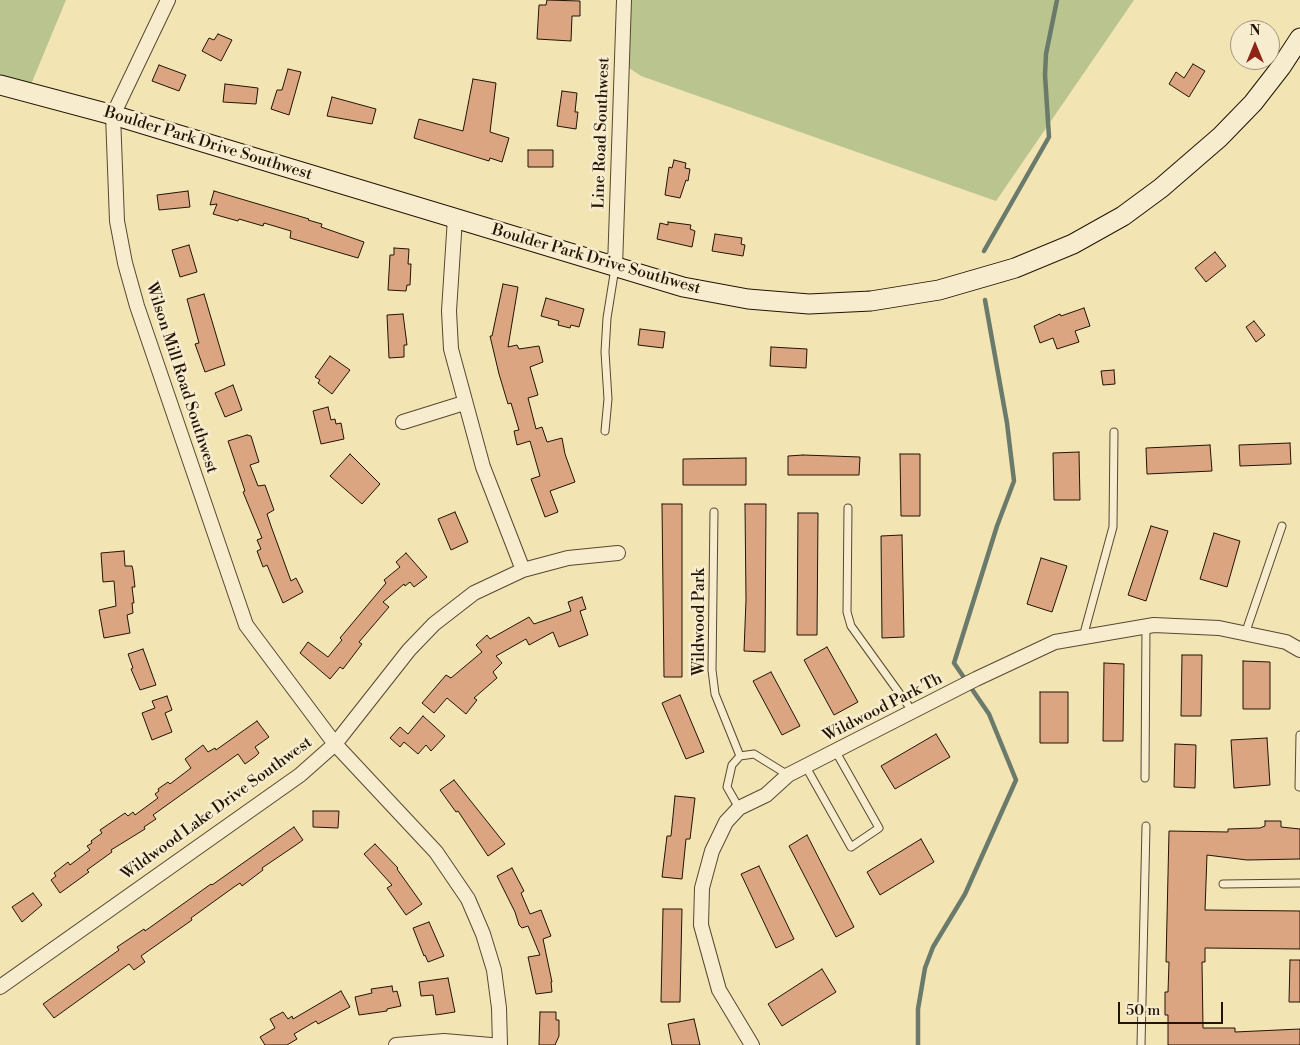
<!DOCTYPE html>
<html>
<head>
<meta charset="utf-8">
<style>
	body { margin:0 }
	#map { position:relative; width:1300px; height:1045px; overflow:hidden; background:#f3e4b4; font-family:"Libre Bodoni",serif }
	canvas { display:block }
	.north { position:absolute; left:1230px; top:20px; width:50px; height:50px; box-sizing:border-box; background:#f7edce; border:1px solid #a1967e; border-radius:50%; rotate:0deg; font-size:14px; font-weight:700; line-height:20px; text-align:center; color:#211405 }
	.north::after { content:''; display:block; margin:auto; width:18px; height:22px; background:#8f2418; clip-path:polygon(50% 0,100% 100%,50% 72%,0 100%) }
	.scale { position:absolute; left:1118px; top:1002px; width:105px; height:22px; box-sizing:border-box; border:2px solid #211405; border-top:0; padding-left:6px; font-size:15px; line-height:18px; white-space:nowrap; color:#211405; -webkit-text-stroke:4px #f7edce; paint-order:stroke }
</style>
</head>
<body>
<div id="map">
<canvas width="1300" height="1045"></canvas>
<div class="north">N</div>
<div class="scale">50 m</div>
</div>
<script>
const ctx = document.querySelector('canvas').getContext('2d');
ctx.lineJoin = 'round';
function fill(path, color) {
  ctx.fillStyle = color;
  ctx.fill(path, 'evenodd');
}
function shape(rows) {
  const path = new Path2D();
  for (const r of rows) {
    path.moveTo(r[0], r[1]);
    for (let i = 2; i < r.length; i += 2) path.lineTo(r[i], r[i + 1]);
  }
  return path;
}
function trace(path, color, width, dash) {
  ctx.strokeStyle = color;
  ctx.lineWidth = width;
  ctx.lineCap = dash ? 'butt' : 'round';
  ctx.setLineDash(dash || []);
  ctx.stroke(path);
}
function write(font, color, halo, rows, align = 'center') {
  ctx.font = font + ' "Libre Bodoni",serif';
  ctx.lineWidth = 5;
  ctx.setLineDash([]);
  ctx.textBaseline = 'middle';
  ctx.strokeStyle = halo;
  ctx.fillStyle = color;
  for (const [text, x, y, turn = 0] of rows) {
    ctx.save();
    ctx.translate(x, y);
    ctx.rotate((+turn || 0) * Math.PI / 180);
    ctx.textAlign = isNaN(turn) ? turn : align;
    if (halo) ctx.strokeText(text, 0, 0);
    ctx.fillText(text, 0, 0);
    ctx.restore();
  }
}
const green = shape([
	[0,0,66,0,27,94,0,86],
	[617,0,1134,0,996,201,641,76,617,60]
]);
const stream = shape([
	[984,251,1049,137,1045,75,1046,54,1057,0],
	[918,1045,918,1009,925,968,933,947,965,894,1016,780,989,714,954,663,997,526,1014,481,1007,423,985,300]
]);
const building = shape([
	[547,0,580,1,580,16,572,16,571,41,537,39,539,5,546,5,547,0],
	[218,34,232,40,221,61,202,51,209,38,214,40,218,34],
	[1193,64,1205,71,1189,97,1169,84,1176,72,1184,78,1193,64],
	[159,65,186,75,179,91,152,81,159,65],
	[288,69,301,72,289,115,271,109,277,90,282,90,288,69],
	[473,79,496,83,490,132,509,138,502,162,490,158,489,161,414,138,419,119,463,131,473,79],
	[225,84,258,88,256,104,223,102,225,84],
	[562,91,577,93,575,112,578,112,576,129,557,126,562,91],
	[332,97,376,109,372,124,327,116,332,97],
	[528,150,553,150,553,167,528,167,528,150],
	[674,160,686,163,685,168,690,169,688,181,686,180,680,198,665,195,669,167,672,168,674,160],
	[188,191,190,207,159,210,157,195,188,191],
	[214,191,309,219,308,220,322,224,321,227,364,242,358,258,290,238,291,231,264,223,263,226,239,219,238,221,213,214,217,204,210,205,214,191],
	[668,222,691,225,690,229,695,231,692,247,657,239,660,223,668,225,668,222],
	[715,234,742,238,741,244,745,245,743,256,712,251,715,234],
	[189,245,197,272,180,277,172,250,189,245],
	[394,248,409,249,408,264,411,264,410,285,407,285,406,291,388,290,390,255,394,255,394,248],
	[1215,252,1226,266,1206,282,1195,268,1215,252],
	[503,284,518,287,508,347,517,345,519,349,539,346,543,362,530,367,538,395,528,398,536,429,542,427,547,442,562,438,565,454,575,482,550,491,558,512,545,517,531,479,540,476,530,441,517,445,514,431,519,430,511,403,508,404,499,374,490,336,492,336,503,284],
	[204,294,225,365,205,372,195,344,199,343,187,299,204,294],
	[546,298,584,309,579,327,571,325,570,328,558,325,559,321,541,316,546,298],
	[1084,308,1090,326,1075,331,1079,342,1057,349,1053,338,1040,343,1034,326,1060,314,1061,316,1084,308],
	[403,314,407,345,404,345,404,357,389,358,387,315,403,314],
	[1254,321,1265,335,1256,342,1246,327,1254,321],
	[640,329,665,332,663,348,638,345,640,329],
	[771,347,807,349,806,368,770,366,771,347],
	[330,356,350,370,332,394,318,383,320,380,315,377,330,356],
	[1114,370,1115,384,1103,385,1101,371,1114,370],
	[233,385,242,410,225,417,215,393,233,385],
	[328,407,331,420,335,419,336,424,341,423,344,439,321,444,313,411,328,407],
	[247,435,251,436,259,462,250,465,258,486,265,485,274,510,267,514,271,526,291,581,296,578,303,592,283,603,267,565,263,567,257,551,261,549,257,540,262,538,243,492,245,491,228,441,247,435],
	[1290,443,1291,464,1240,466,1239,445,1290,443],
	[1210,445,1212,471,1147,474,1146,448,1210,445],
	[1079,452,1080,500,1054,500,1053,453,1079,452],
	[350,454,380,484,362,504,330,476,350,454],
	[900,454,920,454,920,516,901,516,900,454],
	[803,455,860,457,859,475,788,475,788,456,803,455],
	[746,458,746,485,683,485,683,459,746,458],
	[662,504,682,504,682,677,664,677,662,504],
	[745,504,766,504,765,652,744,651,746,600,745,504],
	[455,512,468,542,451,550,438,519,455,512],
	[798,513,818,513,817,635,797,635,798,513],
	[1151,526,1168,531,1146,601,1128,595,1151,526],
	[1214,533,1240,541,1227,587,1200,579,1214,533],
	[902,535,904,637,882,638,881,536,902,535],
	[124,551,125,566,132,566,133,570,135,587,132,587,134,603,132,603,133,613,127,615,130,633,104,638,99,610,116,606,114,581,103,582,101,553,124,551],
	[406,553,427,577,414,587,410,582,405,586,404,584,383,602,389,607,359,642,362,644,343,669,340,667,330,679,300,653,308,642,328,657,342,640,340,638,386,583,384,580,400,567,396,562,406,553],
	[1041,558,1067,566,1052,612,1027,604,1041,558],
	[582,597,586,609,580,611,588,635,559,647,553,632,529,645,526,639,496,656,502,663,493,672,497,678,474,698,477,700,466,714,447,698,434,713,422,703,446,675,451,678,482,652,476,645,487,635,490,639,529,617,534,624,571,611,568,602,582,597],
	[827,647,858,702,834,715,804,660,827,647],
	[143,649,156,685,140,690,131,669,133,668,128,654,143,649],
	[1182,655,1202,655,1201,716,1181,716,1182,655],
	[1243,661,1270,662,1270,709,1243,709,1243,661],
	[1104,663,1124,664,1123,741,1103,741,1104,663],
	[771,672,800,726,782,735,753,681,771,672],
	[1040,692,1068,692,1068,743,1040,743,1040,692],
	[680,695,704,752,686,759,662,703,680,695],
	[167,696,172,710,165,713,172,732,152,740,142,713,155,708,152,701,167,696],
	[423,716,445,736,431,751,426,745,418,754,404,742,400,747,390,738,400,727,408,734,423,716],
	[257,721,269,737,255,747,259,753,256,756,245,764,238,754,153,815,156,819,144,827,145,829,111,850,112,852,87,870,89,872,60,893,51,880,56,876,54,873,68,862,70,865,90,850,87,846,92,843,91,841,102,833,100,830,125,813,128,816,133,812,135,815,158,798,155,794,159,791,158,789,168,782,170,784,191,768,185,759,203,745,208,752,215,748,216,750,257,721],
	[936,734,950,757,895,789,881,766,936,734],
	[1267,738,1270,785,1234,788,1231,740,1267,738],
	[1175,744,1196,745,1195,788,1174,787,1175,744],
	[454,780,505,844,488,856,458,811,456,812,440,790,454,780],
	[675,796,695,798,690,839,686,839,682,879,662,877,667,836,671,836,675,796],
	[313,811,339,811,338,828,313,827,313,811],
	[1265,821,1281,821,1281,827,1300,829,1300,859,1247,860,1207,855,1205,910,1300,911,1300,949,1205,948,1205,962,1202,962,1203,1028,1235,1028,1235,1032,1300,1029,1300,1045,1168,1045,1168,1015,1165,1015,1165,992,1168,992,1169,962,1166,962,1169,831,1228,832,1228,829,1260,828,1265,826,1265,821],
	[294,827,303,840,296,845,262,868,263,870,242,886,240,883,234,887,191,918,192,920,141,956,145,962,134,970,129,964,54,1018,43,1004,119,950,117,947,144,929,145,931,211,884,212,885,294,827],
	[807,835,854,927,836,937,789,846,807,835],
	[921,839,934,862,880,895,867,872,921,839],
	[375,844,398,868,397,869,422,904,406,915,387,888,392,885,364,854,375,844],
	[759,866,794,939,776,948,741,874,759,866],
	[512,868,524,891,521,893,530,914,541,910,551,936,543,939,552,982,551,982,552,992,536,994,528,957,540,955,528,926,522,928,519,925,515,912,497,876,512,868],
	[33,893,42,905,22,922,12,907,33,893],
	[663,909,682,909,680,1002,661,1002,663,909],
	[429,922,444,956,428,962,425,955,424,956,413,928,429,922],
	[1290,960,1300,960,1300,1002,1289,1002,1290,960],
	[822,969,836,992,782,1026,768,1004,822,969],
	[448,978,455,1012,436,1015,433,995,421,996,419,982,448,978],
	[392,986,393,992,397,991,401,1006,387,1009,387,1011,359,1015,355,997,372,993,371,989,392,986],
	[341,991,350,1007,318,1024,316,1021,294,1034,297,1039,287,1045,265,1045,260,1037,275,1028,270,1019,283,1012,288,1019,292,1016,293,1019,341,991],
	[540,1012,556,1012,556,1020,559,1020,559,1036,555,1045,539,1045,540,1012],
	[694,1019,700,1045,672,1045,668,1024,694,1019]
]);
const lane = shape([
	[605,431,608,399,605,352,607,318,615,268],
	[848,508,847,612,851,626,913,712],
	[714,512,712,670,715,694,740,756],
	[1245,634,1282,526],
	[1083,637,1113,527,1114,432],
	[806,767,851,847,879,828,836,752],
	[1145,778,1146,626],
	[1299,787,1300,735],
	[739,808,727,787,732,765,740,756,754,754,788,775],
	[1223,884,1300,883],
	[1141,1045,1146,826]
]);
const street = shape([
	[168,0,113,115,117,221,125,263,137,306,246,625,335,744,436,852,468,899,483,934,494,970,499,1008,500,1045],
	[455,218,449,311,451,349,483,467,523,570],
	[615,267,624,0],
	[403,422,464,403],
	[0,987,300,775,335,744,409,650,434,624,474,593,523,570,568,558,618,553],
	[396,1045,444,1041,491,1045],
	[752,1045,719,990,701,925,702,888,712,851,726,822,739,808,766,795,788,775,976,679,1055,642,1154,625,1219,628,1286,642,1300,650]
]);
const secondary = shape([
	[0,85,113,115,683,287,748,299,809,304,871,301,939,290,1015,268,1073,244,1123,216,1161,188,1220,137,1253,103,1281,67,1300,38]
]);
const streetNames = [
	["Line Road Southwest",602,133,-88],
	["Boulder Park Drive Southwest",208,144,17],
	["Boulder Park Drive Southwest",596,260,16],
	["Wilson Mill Road Southwest",181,378,72],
	["Wildwood Park",700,622,-90],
	["Wildwood Park Th",883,708,-27],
	["Wildwood Lake Drive Southwest",217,809,-36]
];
fill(green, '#bac48e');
trace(stream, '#6a7a6b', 4.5);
fill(building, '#dba582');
trace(building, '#211405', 1);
trace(lane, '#564831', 9);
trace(street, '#564831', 16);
trace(secondary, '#211405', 21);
trace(lane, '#f7edce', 7);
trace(street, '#f7edce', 14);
trace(secondary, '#f7edce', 19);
write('16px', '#211405', '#f7edce', streetNames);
</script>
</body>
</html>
